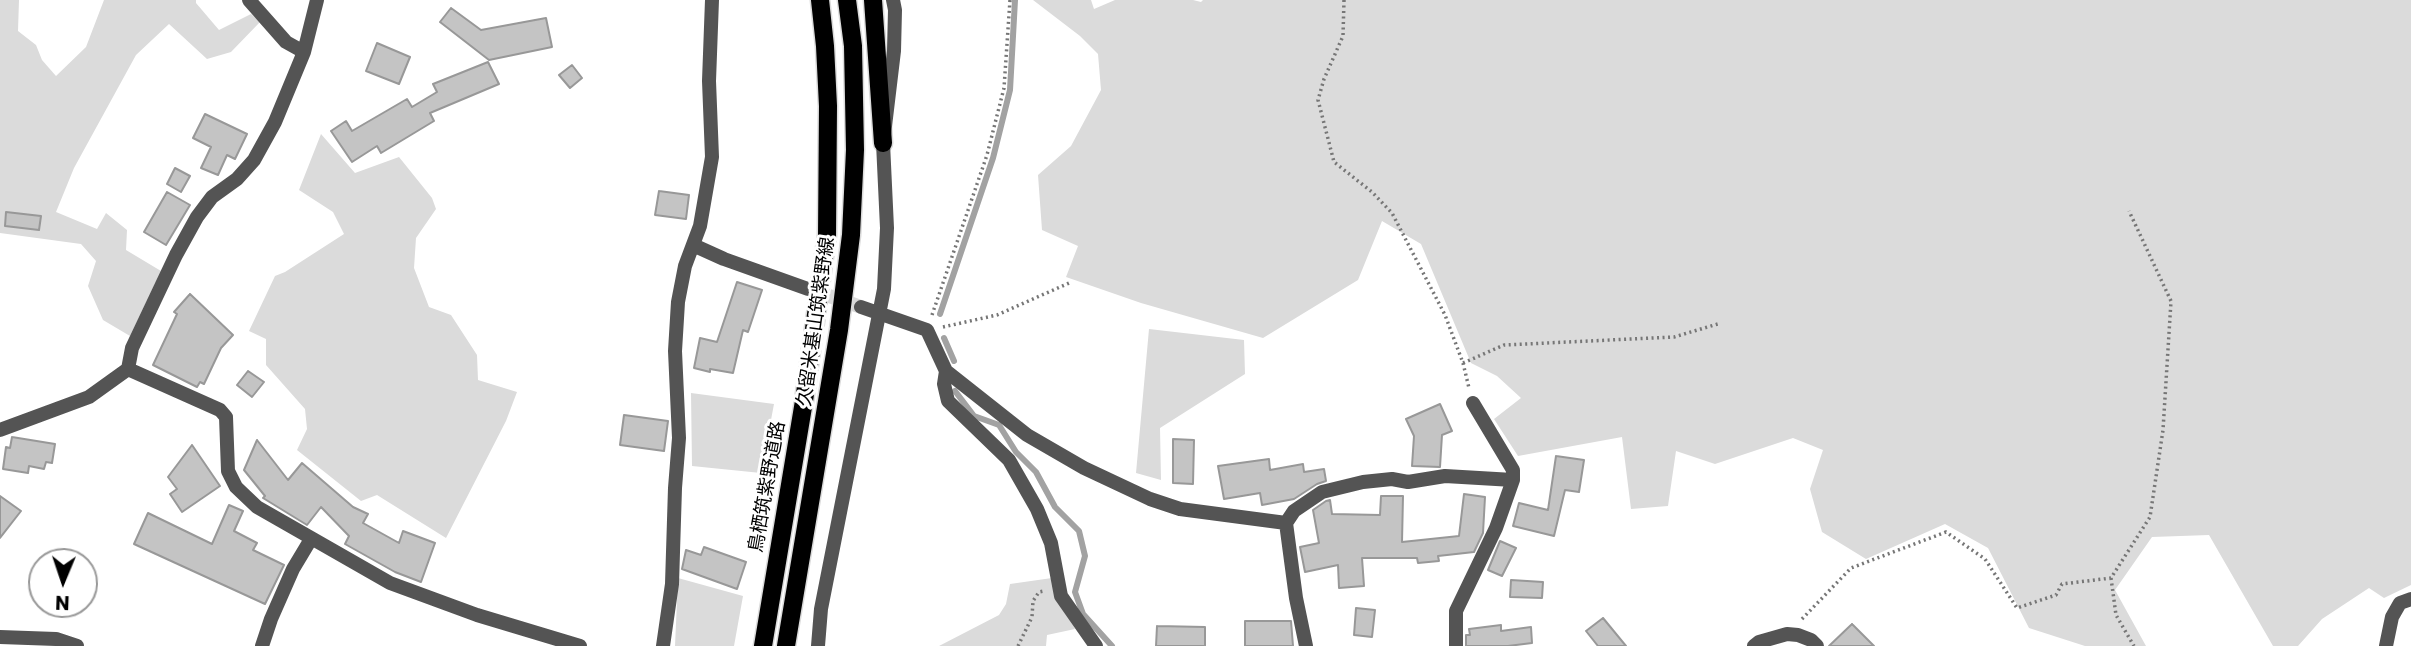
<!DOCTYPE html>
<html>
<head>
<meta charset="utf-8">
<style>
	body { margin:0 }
	#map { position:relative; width:2411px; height:646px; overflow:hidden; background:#fff; font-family:Poppins,sans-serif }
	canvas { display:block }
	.north { position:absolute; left:28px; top:548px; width:70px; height:70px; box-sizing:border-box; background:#fff; border:2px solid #999; border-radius:50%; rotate:182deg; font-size:19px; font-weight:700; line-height:28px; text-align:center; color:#000 }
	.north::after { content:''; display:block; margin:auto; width:24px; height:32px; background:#000; clip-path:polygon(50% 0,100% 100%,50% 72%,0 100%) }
</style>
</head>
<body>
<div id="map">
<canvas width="2411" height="646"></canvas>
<div class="north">N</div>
</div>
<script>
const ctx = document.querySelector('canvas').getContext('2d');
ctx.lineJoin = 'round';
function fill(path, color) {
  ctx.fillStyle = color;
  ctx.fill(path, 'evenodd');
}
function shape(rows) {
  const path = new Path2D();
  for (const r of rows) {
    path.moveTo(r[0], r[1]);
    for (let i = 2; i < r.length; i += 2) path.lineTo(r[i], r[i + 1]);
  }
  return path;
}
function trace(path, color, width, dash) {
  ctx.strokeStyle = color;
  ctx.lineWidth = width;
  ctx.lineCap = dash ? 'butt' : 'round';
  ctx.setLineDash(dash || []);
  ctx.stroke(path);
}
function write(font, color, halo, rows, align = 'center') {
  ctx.font = font + ' Poppins,"Noto Sans JP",sans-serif';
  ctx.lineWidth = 6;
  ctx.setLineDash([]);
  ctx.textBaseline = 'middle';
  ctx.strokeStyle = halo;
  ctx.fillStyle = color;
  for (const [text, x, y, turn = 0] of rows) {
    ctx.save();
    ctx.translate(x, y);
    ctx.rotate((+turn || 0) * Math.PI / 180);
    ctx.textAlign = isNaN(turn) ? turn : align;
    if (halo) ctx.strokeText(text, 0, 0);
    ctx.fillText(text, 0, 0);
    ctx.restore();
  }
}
const green = shape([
	[0,0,19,0,18,31,36,45,42,60,56,76,86,47,104,0,196,0,196,3,219,30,251,14,260,22,231,52,207,59,169,24,136,55,74,168,56,212,97,229,106,213,127,230,126,250,161,271,130,336,103,320,88,286,96,261,81,244,0,233],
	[1033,0,1091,0,1094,9,1115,0,1193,0,1201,2,1203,0,2411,0,2411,585,2384,598,2369,588,2322,619,2298,646,2273,646,2209,535,2152,537,2115,590,2146,646,2085,646,2029,628,1988,548,1945,524,1866,559,1822,532,1810,489,1823,450,1793,438,1715,464,1676,451,1668,506,1631,509,1622,437,1518,456,1494,419,1521,398,1497,376,1471,363,1421,244,1382,221,1358,280,1263,338,1141,303,1066,277,1078,246,1042,230,1038,175,1071,146,1101,90,1098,54,1080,36],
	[321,134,355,173,399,157,432,198,436,209,416,238,414,268,429,307,451,315,477,355,478,380,517,392,506,421,446,538,377,495,361,501,297,450,307,429,305,409,266,365,266,339,249,331,275,276,285,272,344,234,333,212,299,190],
	[1149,329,1244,340,1245,374,1160,428,1161,480,1136,473],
	[691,393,774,404,761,473,692,466],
	[678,578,743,596,734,646,675,646],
	[1052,578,1075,629,1047,635,1046,646,939,646,999,615,1006,604,1010,584]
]);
const stream = shape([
	[940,314,993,158,1010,90,1015,0],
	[944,338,954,361],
	[955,391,974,416,999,425,1016,452,1036,472,1055,507,1079,531,1085,556,1075,592,1083,614,1112,646]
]);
const building = shape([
	[451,8,481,30,546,18,552,47,489,60,440,22,451,8],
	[377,43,410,57,399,84,366,71,377,43],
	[488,62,499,84,430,113,434,121,381,153,377,146,352,162,331,131,346,121,352,131,407,99,412,107,437,92,433,84,488,62],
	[572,65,582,78,570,88,559,75,572,65],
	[205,114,247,134,235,159,227,155,218,175,201,168,211,147,193,138,205,114],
	[175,168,190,176,181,192,167,184,175,168],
	[659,191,689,195,686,219,655,215,659,191],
	[167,192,190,205,166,245,144,232,167,192],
	[6,212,41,216,39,230,5,226,6,212],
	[737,282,762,290,748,332,743,330,733,373,710,369,710,372,694,368,700,338,717,342,737,282],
	[190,294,233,335,221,348,204,384,200,382,197,387,153,365,177,314,174,312,190,294],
	[248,371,264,382,252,397,237,385,248,371],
	[1440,404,1452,431,1442,435,1440,467,1412,466,1414,436,1406,419,1440,404],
	[624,415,668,421,664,451,620,445,624,415],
	[12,437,55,444,52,463,46,462,44,469,29,466,28,473,3,469,6,447,10,448,12,437],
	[1173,439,1194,440,1193,484,1173,483,1173,439],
	[257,440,288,480,302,463,353,507,368,514,363,523,399,543,403,531,435,543,421,582,395,572,345,544,349,536,321,507,307,525,263,498,265,496,244,470,257,440],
	[192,445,220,486,182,512,170,494,177,489,168,477,192,445],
	[1556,456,1584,460,1579,492,1565,490,1554,536,1513,526,1519,503,1548,510,1556,456],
	[1269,459,1270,470,1303,464,1304,472,1324,469,1326,481,1317,484,1294,499,1262,505,1260,493,1224,499,1218,466,1269,459],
	[1464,494,1485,497,1483,533,1474,552,1438,556,1439,561,1418,563,1417,558,1362,558,1364,586,1339,588,1338,565,1305,572,1300,547,1319,543,1313,510,1326,501,1330,500,1332,514,1380,515,1381,496,1403,496,1402,542,1459,536,1464,494],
	[0,496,21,511,0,538,0,496],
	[229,505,243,511,234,531,257,543,253,550,284,565,265,604,134,544,148,513,212,544,229,505],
	[1500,541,1516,548,1502,576,1488,570,1500,541],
	[704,547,746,562,737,589,682,569,686,550,701,555,704,547],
	[1511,580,1543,582,1542,598,1510,597,1511,580],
	[1356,608,1375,610,1372,637,1354,635,1356,608],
	[1603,618,1626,646,1598,646,1586,631,1603,618],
	[1245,621,1291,621,1293,646,1245,646,1245,621],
	[1852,624,1874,646,1829,646,1852,624],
	[1501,625,1501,631,1531,627,1532,643,1508,646,1466,646,1466,635,1470,635,1469,629,1501,625],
	[1157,626,1205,627,1205,646,1156,646,1157,626]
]);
const minorTunnel = shape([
	[809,289,861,307]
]);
const path = shape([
	[1344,0,1343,36,1324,79,1318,100,1334,162,1372,192,1392,213,1445,315,1463,363,1469,388],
	[932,315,987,155,1004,88,1010,0],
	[943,327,997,315,1069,283],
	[1463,363,1504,345,1674,337,1721,323],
	[2111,578,2116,615,2134,646],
	[1802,619,1851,568,1946,532,1985,559,2017,608,2056,595,2062,584,2111,578,2150,517,2163,430,2171,301,2129,211],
	[1018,646,1032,617,1033,601,1039,592,1044,591]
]);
const minor = shape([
	[249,0,286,42,304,52],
	[693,245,724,259,808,289],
	[861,307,927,330,946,371,944,384,948,401,1009,460,1037,509,1051,543,1061,596,1096,646],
	[128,369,220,410,226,417,228,471,236,487,257,507,390,583,477,615,580,646],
	[946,371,1027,435,1084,468,1150,499,1180,509,1286,523],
	[0,430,89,397,128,369,132,348,176,255,197,217,212,197,237,179,254,160,275,122,304,52,317,0],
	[0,637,56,639,77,646],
	[262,646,271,619,293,569,311,539],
	[663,646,672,584,675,488,679,438,675,351,678,302,685,266,700,226,712,157,709,81,712,0],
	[818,646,821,609,884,289,887,228,883,143,894,51,895,10,893,0],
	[1306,646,1296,598,1286,523,1294,511,1322,492,1363,482,1392,479,1408,482,1445,476,1513,480],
	[1456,646,1456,611,1496,528,1513,480,1513,470,1473,403],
	[1754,646,1759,642,1787,634,1798,635,1811,640,1817,646],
	[2386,646,2392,617,2400,603,2411,599]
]);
const primary = shape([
	[873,0,883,143],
	[763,646,804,401,827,235,828,106,825,46,820,0],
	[786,646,839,330,851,235,855,150,853,46,847,0]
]);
const streetNames = [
	["久留米基山筑紫野線",817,322,-82],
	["鳥栖筑紫野道路",768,487,-80]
];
fill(green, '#dbdbdb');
trace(stream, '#a2a2a2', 6);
fill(building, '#c4c4c4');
trace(building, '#989898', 2);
trace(minorTunnel, '#d9d9d9', 14, [14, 7]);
trace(primary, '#dbdbdb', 21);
trace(path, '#767676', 3.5, [2, 3.5]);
trace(minor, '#545454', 14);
trace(primary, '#000', 18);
write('19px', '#000', '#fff', streetNames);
</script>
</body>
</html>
